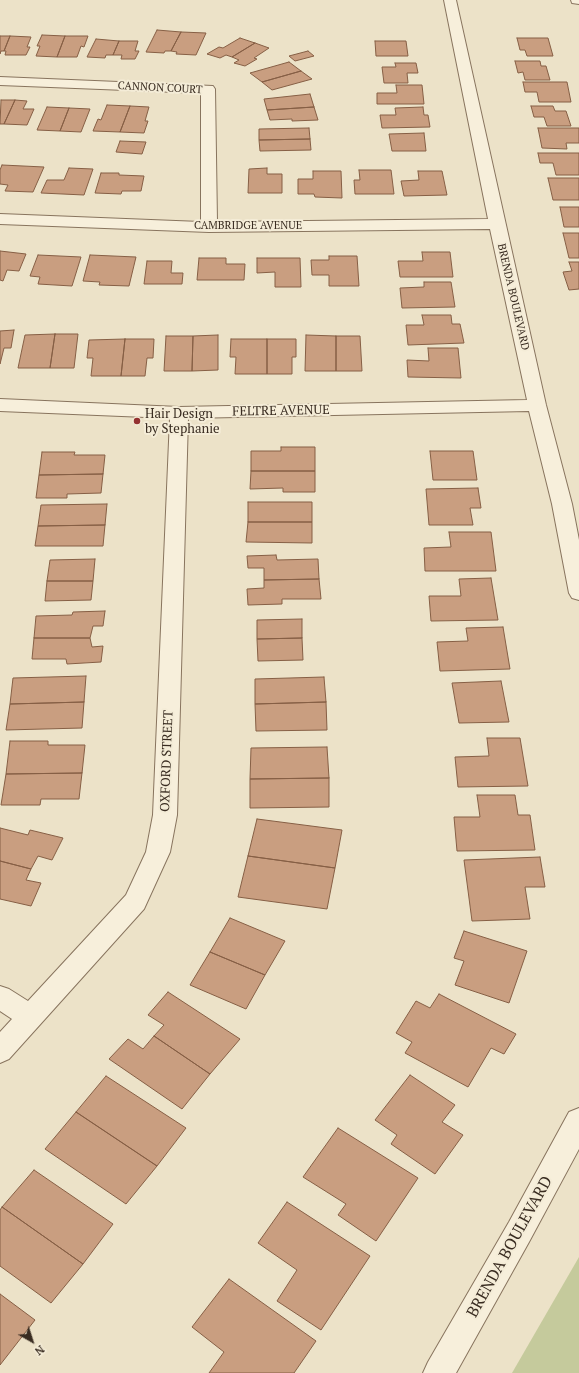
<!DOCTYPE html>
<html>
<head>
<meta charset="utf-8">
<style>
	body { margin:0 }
	#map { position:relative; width:579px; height:1373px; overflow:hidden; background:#ece2c8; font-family:"PT Serif",serif }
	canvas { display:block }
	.north { position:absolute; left:12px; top:1321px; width:40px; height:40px; -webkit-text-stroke:3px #f4ecd7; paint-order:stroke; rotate:141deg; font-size:11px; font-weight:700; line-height:16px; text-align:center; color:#392c21 }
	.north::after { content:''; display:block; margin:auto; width:14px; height:18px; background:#392c21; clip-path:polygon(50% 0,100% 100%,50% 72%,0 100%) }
</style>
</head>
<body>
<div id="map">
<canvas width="579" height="1373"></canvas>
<div class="north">N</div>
</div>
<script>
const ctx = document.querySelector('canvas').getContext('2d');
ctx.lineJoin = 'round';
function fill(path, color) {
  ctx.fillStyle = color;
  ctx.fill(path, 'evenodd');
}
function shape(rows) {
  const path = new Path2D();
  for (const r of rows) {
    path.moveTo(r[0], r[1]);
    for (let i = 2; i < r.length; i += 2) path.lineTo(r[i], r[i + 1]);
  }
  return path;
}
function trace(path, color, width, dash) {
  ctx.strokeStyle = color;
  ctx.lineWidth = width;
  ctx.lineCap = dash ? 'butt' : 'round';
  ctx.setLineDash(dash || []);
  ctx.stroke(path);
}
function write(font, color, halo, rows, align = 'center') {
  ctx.font = font + ' "PT Serif",serif';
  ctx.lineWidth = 4;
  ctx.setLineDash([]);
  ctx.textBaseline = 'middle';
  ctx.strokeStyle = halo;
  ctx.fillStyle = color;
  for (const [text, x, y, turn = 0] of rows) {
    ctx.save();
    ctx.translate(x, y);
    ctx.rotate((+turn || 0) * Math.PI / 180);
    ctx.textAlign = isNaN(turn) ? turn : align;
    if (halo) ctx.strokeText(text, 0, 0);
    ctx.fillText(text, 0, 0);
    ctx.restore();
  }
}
const green = shape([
	[579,1257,579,1373,512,1373]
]);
const building = shape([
	[157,30,181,32,171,51,165,51,164,53,146,52,157,30],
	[181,32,206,33,196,55,176,54,177,52,171,51,181,32],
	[42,35,65,36,57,57,36,56,40,46,37,46,42,35],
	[0,36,10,36,4,51,1,51,0,54,0,36],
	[10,36,31,37,27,47,30,47,26,55,5,55,6,51,4,51,10,36],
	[65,36,88,36,84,47,81,46,77,57,57,57,65,36],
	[240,38,255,43,232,57,226,55,220,58,207,54,219,47,223,48,240,38],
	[517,38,548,38,553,56,527,56,525,50,520,50,517,38],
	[96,39,119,41,113,55,106,55,105,58,87,57,96,39],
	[119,41,138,41,135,51,139,51,135,59,121,59,122,55,113,55,119,41],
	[375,41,406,41,408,56,376,56,375,41],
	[255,43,269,48,254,58,257,59,245,66,234,63,239,60,232,57,255,43],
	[308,51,314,56,295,61,289,56,308,51],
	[515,61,540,61,541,66,546,66,550,80,525,80,523,72,518,73,515,61],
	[289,62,301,71,262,82,250,73,289,62],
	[395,63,416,63,418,73,407,73,408,83,384,83,382,67,396,67,395,63],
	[301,71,312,79,272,90,262,82,301,71],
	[523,82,567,82,571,102,539,102,537,92,525,92,523,82],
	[396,85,422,85,424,104,377,104,377,93,397,93,396,85],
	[310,94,314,107,267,110,264,99,310,94],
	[1,100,15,100,4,124,0,124,1,100],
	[15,100,27,101,23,109,34,109,27,125,4,124,15,100],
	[107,105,130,106,120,132,93,131,98,119,101,120,107,105],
	[130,106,149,107,145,121,148,121,144,133,120,132,130,106],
	[531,106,553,106,555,111,566,111,571,126,547,126,544,117,534,117,531,106],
	[47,107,69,108,60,131,37,130,47,107],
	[314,107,318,120,292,121,292,119,270,120,267,110,314,107],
	[423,107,424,115,428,115,430,127,382,128,380,115,396,115,395,108,423,107],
	[69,108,90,109,81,132,60,131,69,108],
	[309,128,310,139,259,140,259,129,309,128],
	[538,128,579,128,579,143,566,143,567,149,542,148,538,128],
	[424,133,426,151,392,151,389,134,424,133],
	[310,139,311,150,260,151,259,140,310,139],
	[120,141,146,142,142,154,116,152,120,141],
	[538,153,579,153,579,175,556,175,553,163,540,163,538,153],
	[2,165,44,167,33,192,5,191,8,185,0,184,0,170,2,165],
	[69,168,93,169,84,195,41,193,47,180,64,180,69,168],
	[267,168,267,174,282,174,282,193,248,193,249,169,267,168],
	[359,170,391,170,394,194,355,194,354,180,360,180,359,170],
	[313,171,341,171,342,198,315,197,314,194,298,194,298,179,313,179,313,171],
	[418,171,442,171,447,195,404,196,401,181,419,180,418,171],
	[101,173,119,173,119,175,144,176,141,191,122,191,121,194,95,193,101,173],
	[548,178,579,178,579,200,553,200,548,178],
	[560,207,579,207,579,227,564,227,560,207],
	[563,233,579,233,579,258,569,258,563,233],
	[0,251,26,254,19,271,7,270,3,281,0,280,0,251],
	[422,252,450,252,453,277,400,277,398,261,423,261,422,252],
	[38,255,81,257,72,286,38,284,40,277,30,276,38,255],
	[90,255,136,257,129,286,99,285,100,282,83,281,90,255],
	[329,256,357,256,359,286,329,286,329,275,312,275,311,260,329,260,329,256],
	[199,258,226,258,226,264,245,264,244,280,197,280,199,258],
	[257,258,300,258,301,287,275,287,275,272,257,273,257,258],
	[147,261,172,261,171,273,183,273,182,284,144,284,147,261],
	[569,262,579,262,579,289,569,290,563,272,572,271,569,262],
	[424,282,451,282,455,307,402,308,400,288,424,287,424,282],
	[422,315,451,315,452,324,460,324,464,343,408,345,406,325,424,325,422,315],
	[14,330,11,348,4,348,0,364,0,331,14,330],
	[55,334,78,334,74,368,50,368,55,334],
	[55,334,50,368,18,368,25,335,55,334],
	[218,335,218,370,192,371,193,336,218,335],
	[306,335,336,336,336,371,305,371,306,335],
	[166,336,193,336,192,371,164,371,166,336],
	[336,336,360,336,362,371,336,371,336,336],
	[125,339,154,339,153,358,147,358,145,376,121,376,125,339],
	[125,339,121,376,91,376,93,358,87,358,89,340,125,339],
	[231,339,267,339,267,374,235,374,236,357,230,357,231,339],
	[267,339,296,339,296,357,292,357,292,374,267,374,267,339],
	[428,348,458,348,461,378,408,377,407,360,429,361,428,348],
	[281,447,315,447,315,471,251,471,251,451,281,451,281,447],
	[430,451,473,451,477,480,433,480,430,451],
	[42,452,75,452,74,455,105,455,103,474,39,475,42,452],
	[251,471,315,471,315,492,283,492,283,488,250,489,251,471],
	[103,474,101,493,67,494,67,498,36,498,39,475,103,474],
	[478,488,481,508,470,508,473,525,429,525,426,489,478,488],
	[248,502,312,502,312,522,248,522,248,502],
	[107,504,105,525,38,526,41,505,107,504],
	[248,522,312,522,312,543,246,542,248,522],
	[105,525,103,546,35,546,38,526,105,525],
	[449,532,491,532,496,571,425,571,424,548,451,547,449,532],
	[276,555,277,560,318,559,319,579,264,580,264,568,248,568,247,556,276,555],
	[95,559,93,581,47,581,50,560,95,559],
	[491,578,498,620,431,621,429,596,461,596,459,579,491,578],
	[319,579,321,599,282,599,282,604,248,605,247,589,264,588,264,580,319,579],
	[47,581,93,581,91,600,45,601,47,581],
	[105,611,103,626,93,626,90,638,34,638,36,616,72,615,73,612,105,611],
	[302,619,302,638,257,639,257,620,302,619],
	[503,627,510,669,440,671,437,642,468,641,466,628,503,627],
	[34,638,90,638,92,647,103,646,101,662,67,664,66,659,32,659,34,638],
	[302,638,303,660,258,661,257,639,302,638],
	[86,676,84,702,10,704,13,678,86,676],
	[324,677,326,702,255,704,255,679,324,677],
	[501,681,509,722,459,723,452,683,501,681],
	[84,702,82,728,6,730,10,704,84,702],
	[326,702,327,730,256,731,255,704,326,702],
	[487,738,520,738,528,786,458,787,455,757,489,756,487,738],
	[10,741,48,741,48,745,85,745,82,773,6,774,10,741],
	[327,747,329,778,250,779,251,748,327,747],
	[82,773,79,799,41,799,40,805,1,805,6,774,82,773],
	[329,778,329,807,250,808,250,779,329,778],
	[477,795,515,795,518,815,530,815,535,850,457,851,454,817,480,817,477,795],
	[257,819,342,830,335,868,248,856,257,819],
	[0,828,28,835,30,830,63,838,52,860,38,856,31,869,0,861,0,828],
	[248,856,335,868,327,909,238,897,248,856],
	[540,857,545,887,525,887,530,919,472,921,464,860,540,857],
	[0,861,31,869,26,880,41,883,31,906,0,899,0,861],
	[230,918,285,941,265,975,210,952,230,918],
	[464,931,527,951,509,1003,455,985,464,961,454,958,464,931],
	[210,952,265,975,246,1009,190,985,210,952],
	[168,992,240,1039,210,1074,154,1036,164,1025,148,1015,168,992],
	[439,994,516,1034,504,1054,491,1048,468,1087,405,1053,412,1042,396,1033,416,1001,430,1008,439,994],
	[154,1036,210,1074,182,1109,109,1059,128,1039,143,1049,154,1036],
	[410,1075,455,1105,442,1122,463,1135,435,1174,391,1144,397,1135,375,1120,410,1075],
	[106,1076,186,1128,157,1166,76,1112,106,1076],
	[76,1112,157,1166,126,1204,45,1149,76,1112],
	[338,1128,418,1178,376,1241,338,1215,346,1204,303,1177,338,1128],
	[34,1170,113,1224,83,1264,2,1207,34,1170],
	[287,1202,370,1256,321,1330,277,1301,297,1270,258,1243,287,1202],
	[2,1207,83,1264,51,1303,0,1266,0,1210,2,1207],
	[229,1279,316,1341,294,1373,209,1373,224,1352,192,1327,229,1279],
	[0,1294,35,1320,0,1365,0,1294]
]);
const minor = shape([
	[444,0,456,0,546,405,572,504,579,540,579,600,572,598,569,593,552,504,529,411,188,418,177,815,170,852,144,909,9,1059,0,1063,0,1032,12,1019,0,1011,0,986,9,989,28,1001,126,895,146,852,153,815,170,418,0,411,0,399,179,407,527,400,490,229,209,232,0,224,0,214,201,222,201,93,0,85,0,77,213,86,215,89,217,222,488,219,444,0],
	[579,1108,579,1149,529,1242,456,1373,423,1373,428,1362,509,1222,569,1112,579,1108]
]);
const tertiary = shape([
	[571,0,579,0,579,4,572,3,571,0]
]);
const markers = [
	[137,421,4,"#943131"]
];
const farStreetnames = [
	["CANNON COURT",160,88,3],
	["CAMBRIDGE AVENUE",248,226],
	["BRENDA BOULEVARD",513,297,77]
];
const streetNames = [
	["FELTRE AVENUE",281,411,-1],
	["OXFORD STREET",167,761,-88]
];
const poiNames = [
	["Hair Design",145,414],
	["by Stephanie",145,429]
];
const nearStreetnames = [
	["BRENDA BOULEVARD",510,1247,-61]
];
fill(green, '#c5ca9c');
fill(building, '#c99e80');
trace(building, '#865f45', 1);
trace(minor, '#88745e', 2);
trace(tertiary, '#88745e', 2);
fill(minor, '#f7efdb');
fill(tertiary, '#f7efdb');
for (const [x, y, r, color] of markers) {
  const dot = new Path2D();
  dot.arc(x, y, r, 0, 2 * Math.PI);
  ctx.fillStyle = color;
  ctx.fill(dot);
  trace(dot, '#f4ecd7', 1.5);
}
write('11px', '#392c21', '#f4ecd7', farStreetnames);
write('13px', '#392c21', '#f4ecd7', streetNames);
write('13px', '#392c21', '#f4ecd7', poiNames, 'left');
write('16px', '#392c21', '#f4ecd7', nearStreetnames);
</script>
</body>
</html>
